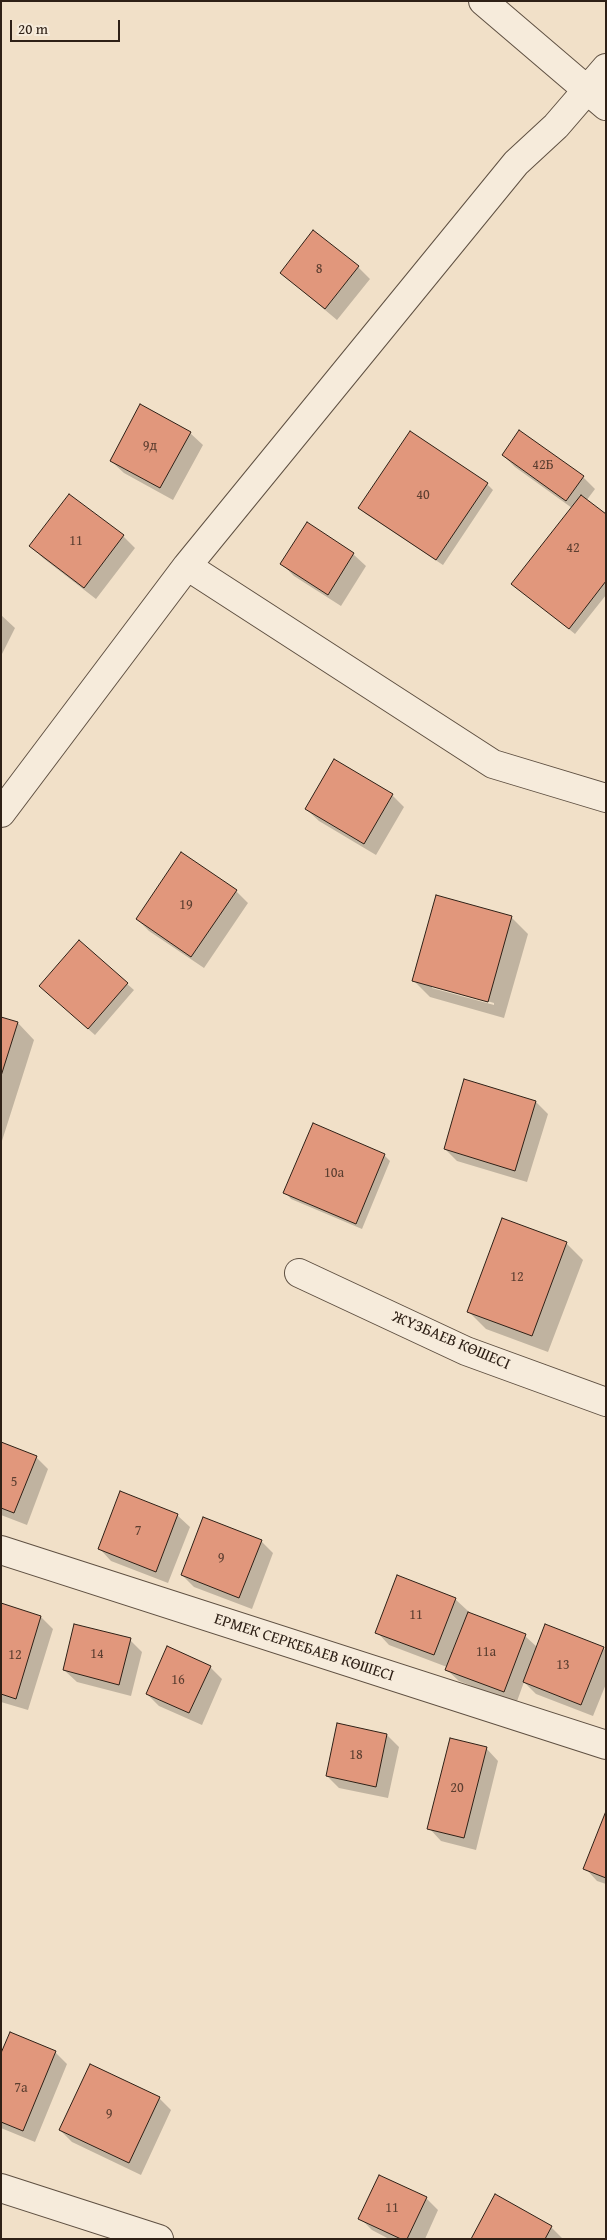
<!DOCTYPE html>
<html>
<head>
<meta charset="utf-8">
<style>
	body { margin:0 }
	#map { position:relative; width:607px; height:2240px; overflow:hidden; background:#f1e0c8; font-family:"Gentium Book Plus",serif }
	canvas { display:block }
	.frame { position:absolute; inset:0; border:2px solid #2e2016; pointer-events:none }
	.scale { position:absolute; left:10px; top:20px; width:110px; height:22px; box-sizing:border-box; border:2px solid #2e2016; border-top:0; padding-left:6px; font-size:15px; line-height:18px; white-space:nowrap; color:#2e2016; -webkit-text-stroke:4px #f6ebdb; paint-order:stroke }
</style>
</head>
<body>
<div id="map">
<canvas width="607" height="2240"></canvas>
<div class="frame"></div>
<div class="scale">20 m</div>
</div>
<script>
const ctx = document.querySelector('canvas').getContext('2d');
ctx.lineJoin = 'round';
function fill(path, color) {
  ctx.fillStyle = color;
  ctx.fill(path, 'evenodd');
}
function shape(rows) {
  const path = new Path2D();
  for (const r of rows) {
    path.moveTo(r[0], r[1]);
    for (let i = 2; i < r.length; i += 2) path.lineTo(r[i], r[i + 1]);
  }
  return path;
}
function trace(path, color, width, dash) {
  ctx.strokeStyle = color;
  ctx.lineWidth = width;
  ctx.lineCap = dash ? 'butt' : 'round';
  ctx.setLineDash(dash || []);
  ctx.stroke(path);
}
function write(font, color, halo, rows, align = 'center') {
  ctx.font = font + ' "Gentium Book Plus",serif';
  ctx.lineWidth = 4;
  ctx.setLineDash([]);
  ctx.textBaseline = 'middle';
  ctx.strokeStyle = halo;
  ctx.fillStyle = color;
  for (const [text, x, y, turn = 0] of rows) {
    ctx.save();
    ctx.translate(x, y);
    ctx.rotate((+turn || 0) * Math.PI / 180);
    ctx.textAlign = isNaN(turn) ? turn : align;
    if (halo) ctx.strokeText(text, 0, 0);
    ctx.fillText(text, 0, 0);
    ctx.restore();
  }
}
const shadow = shape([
	[313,232,358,267,370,279,337,320,281,273],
	[190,433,203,445,173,500,124,473,111,461],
	[503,455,583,477,595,489,586,501,606,516,606,595,575,634,513,584,572,508,515,467],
	[487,484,493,490,443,565,366,514,360,508],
	[69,496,123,536,135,548,96,599,43,558,31,546],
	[353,554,366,566,341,606,294,576,282,564],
	[1,615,15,628,1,656],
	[335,761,392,795,404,807,376,855,319,821,306,809],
	[236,891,248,903,204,968,149,931,137,919],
	[511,917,528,934,504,1018,430,997,414,981],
	[432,985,494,1003,494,1005,432,988],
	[79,942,134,990,95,1035,46,992],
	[1,1018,18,1023,34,1040,1,1144],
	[536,1102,548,1114,527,1182,457,1161,445,1149],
	[384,1155,390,1161,362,1229,291,1199,285,1192],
	[566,1243,583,1260,548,1352,486,1329,469,1312],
	[1,1443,36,1457,48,1469,27,1525,1,1515],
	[177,1515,190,1527,168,1583,111,1561,99,1548],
	[261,1541,273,1553,252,1609,194,1587,182,1575],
	[455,1599,468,1611,467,1613,525,1636,537,1647,603,1648,606,1651,606,1684,593,1716,536,1694,524,1682,516,1704,459,1681,446,1669,447,1667,389,1645,377,1632],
	[1,1604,41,1617,53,1629,28,1710,1,1702],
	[130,1640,142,1652,131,1696,77,1682,64,1670],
	[210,1667,222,1679,202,1725,159,1706,147,1694],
	[387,1735,399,1747,388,1798,339,1788,327,1776],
	[486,1748,498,1761,476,1850,441,1841,429,1828],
	[606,1815,606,1884,597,1881,585,1868],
	[55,2052,67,2064,35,2142,1,2128,1,2056],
	[159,2098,171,2110,141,2175,72,2142,60,2130],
	[426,2198,438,2210,425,2239,389,2239,372,2230,360,2218],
	[551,2227,563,2239,472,2239]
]);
const building = shape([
	[313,230,359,266,325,309,280,273,313,230],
	[140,404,191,432,160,488,110,461,140,404],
	[519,430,584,476,566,501,502,455,519,430],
	[410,431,488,483,436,560,358,508,410,431],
	[69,494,124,535,84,588,29,546,69,494],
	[581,495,606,514,606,581,569,629,511,584,581,495],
	[307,522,354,553,328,595,280,564,307,522],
	[334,759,393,794,364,844,305,809,334,759],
	[181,852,237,890,191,957,136,919,181,852],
	[436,895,512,916,488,1002,412,981,436,895],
	[79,940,128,983,88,1029,39,986,79,940],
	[1,1017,18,1022,1,1076,1,1017],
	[464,1079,536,1101,515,1171,444,1149,464,1079],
	[313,1123,385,1154,356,1224,283,1193,313,1123],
	[502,1218,567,1242,532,1336,467,1312,502,1218],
	[1,1442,37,1456,14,1513,1,1508,1,1442],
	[120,1491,178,1514,156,1572,98,1549,120,1491],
	[203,1517,262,1540,239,1598,181,1575,203,1517],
	[397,1575,456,1598,434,1655,375,1633,397,1575],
	[1,1603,41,1616,16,1699,1,1694,1,1603],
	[468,1612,526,1634,504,1692,445,1670,468,1612],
	[74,1624,131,1638,119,1685,63,1670,74,1624],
	[545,1624,604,1647,581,1705,523,1682,545,1624],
	[167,1646,211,1666,189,1713,146,1694,167,1646],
	[337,1723,387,1734,376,1787,326,1776,337,1723],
	[450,1738,487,1747,464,1838,427,1829,450,1738],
	[606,1811,606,1878,583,1869,606,1811],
	[10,2032,56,2051,23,2131,1,2122,1,2053,10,2032],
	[90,2064,160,2097,129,2163,59,2130,90,2064],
	[379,2175,427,2197,407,2239,401,2239,358,2219,379,2175],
	[495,2194,552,2226,545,2239,471,2239,495,2194]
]);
const minor = shape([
	[483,1,606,106],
	[187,566,493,764,606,798],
	[1,813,187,566,516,163,556,126,606,68],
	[299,1273,466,1351,606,1402],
	[1,1550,606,1745],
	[1,2188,159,2239]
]);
const numberNames = [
	["8",319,269],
	["9д",150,446],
	["42Б",543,465],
	["40",423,495],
	["11",76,541],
	["42",573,548],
	["19",186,905],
	["10а",334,1173],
	["12",517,1277],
	["5",14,1482],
	["7",138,1531],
	["9",221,1558],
	["11",416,1615],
	["11а",486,1652],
	["14",97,1654],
	["12",15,1655],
	["13",563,1665],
	["16",178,1680],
	["18",356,1755],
	["20",457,1788],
	["7а",21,2088],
	["9",109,2114],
	["11",392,2208]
];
const streetNames = [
	["ЖҮЗБАЕВ КӨШЕСІ",451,1341,23],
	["ЕРМЕК СЕРКЕБАЕВ КӨШЕСІ",304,1648,18]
];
fill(shadow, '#0003');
fill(building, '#e1977c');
trace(building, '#2e2016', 1);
trace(minor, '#5f5042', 30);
trace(minor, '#f6ebdb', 28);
write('14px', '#5b3e30', null, numberNames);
write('16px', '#2e2016', '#f6ebdb', streetNames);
</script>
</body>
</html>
